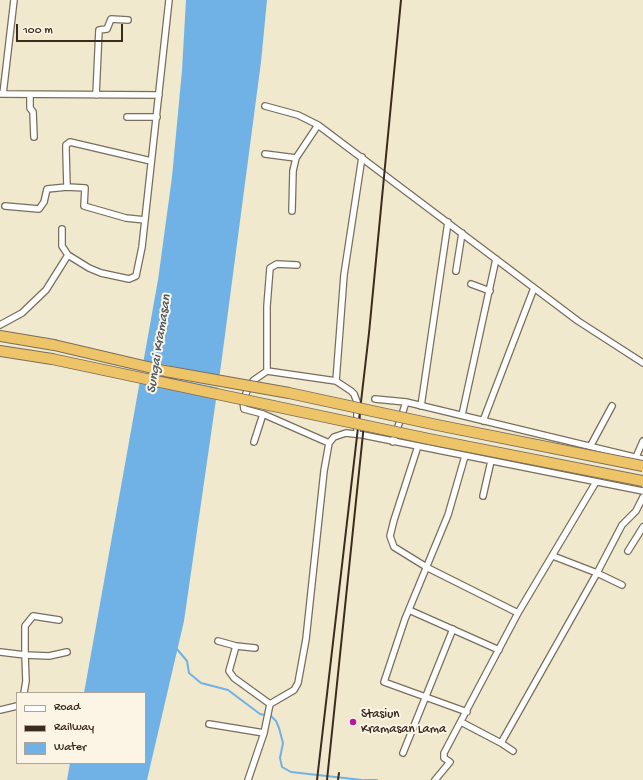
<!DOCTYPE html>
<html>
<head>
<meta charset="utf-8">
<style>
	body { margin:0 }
	#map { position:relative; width:643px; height:780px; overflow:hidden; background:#f0e9cd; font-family:"Gochi Hand",sans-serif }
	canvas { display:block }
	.legend { position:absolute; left:16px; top:692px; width:130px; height:72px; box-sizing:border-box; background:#fcf5e5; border:1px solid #afa495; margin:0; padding:5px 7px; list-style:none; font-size:12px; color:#3b2a1e }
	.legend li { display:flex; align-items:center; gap:8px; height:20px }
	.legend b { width:20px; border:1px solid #afa495 }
	.scale { position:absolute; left:16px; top:24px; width:107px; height:18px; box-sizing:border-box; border:2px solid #3b2a1e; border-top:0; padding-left:5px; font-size:12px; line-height:14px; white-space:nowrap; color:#3b2a1e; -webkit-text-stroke:3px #fcf5e5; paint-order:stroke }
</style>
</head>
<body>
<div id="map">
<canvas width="643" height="780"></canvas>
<ul class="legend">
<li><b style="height:5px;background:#fff"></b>Road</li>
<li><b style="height:5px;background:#3b2a1e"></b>Railway</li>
<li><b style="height:11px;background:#70b2e5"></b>Water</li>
</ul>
<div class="scale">100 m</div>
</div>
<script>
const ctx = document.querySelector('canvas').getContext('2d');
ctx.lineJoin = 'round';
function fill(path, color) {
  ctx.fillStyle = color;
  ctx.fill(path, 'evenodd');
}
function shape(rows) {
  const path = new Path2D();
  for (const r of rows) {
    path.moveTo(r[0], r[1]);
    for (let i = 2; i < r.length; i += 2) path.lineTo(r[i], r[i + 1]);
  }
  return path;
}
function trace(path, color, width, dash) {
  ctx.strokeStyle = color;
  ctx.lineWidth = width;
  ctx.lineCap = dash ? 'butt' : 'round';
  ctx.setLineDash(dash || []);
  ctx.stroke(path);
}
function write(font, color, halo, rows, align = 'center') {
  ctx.font = font + ' "Gochi Hand",sans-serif';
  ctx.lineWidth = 4;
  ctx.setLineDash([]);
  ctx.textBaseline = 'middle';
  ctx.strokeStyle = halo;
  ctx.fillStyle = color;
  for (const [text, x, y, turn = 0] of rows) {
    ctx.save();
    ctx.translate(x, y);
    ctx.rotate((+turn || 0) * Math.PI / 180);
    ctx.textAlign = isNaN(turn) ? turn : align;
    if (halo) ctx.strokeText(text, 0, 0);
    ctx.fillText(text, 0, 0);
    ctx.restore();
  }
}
const water = shape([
	[186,0,267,0,261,62,221,365,184,621,147,780,67,780,70,763,145,763,145,693,84,693,158,280,172,177,182,70]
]);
const pier = shape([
	[141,360,221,376,220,388,139,372]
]);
const stream = shape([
	[176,648,187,661,189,673,201,683,228,690,260,714,271,716,276,721,279,728,283,743,280,758,282,767,291,772,362,780],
	[364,780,377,780]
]);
const street = shape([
	[0,94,159,95],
	[3,94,14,0],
	[30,95,30,108,33,112,34,137],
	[96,95,99,30,107,29,111,19,128,20],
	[265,106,298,115,318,125,578,321,643,363],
	[127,117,157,117],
	[265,154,296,158],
	[67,187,85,188,84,206,126,218,145,220],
	[5,206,39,209,44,202,47,189,67,187,66,151,66,145,70,142,151,161],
	[292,211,293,171,296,158,318,125],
	[62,229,62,246,68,255,89,268,101,273,129,279,136,276,142,247,169,0],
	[297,265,277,264,270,268,267,306,267,371,336,381,351,391,354,394,357,402,357,434],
	[456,271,462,233],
	[471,284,490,291],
	[0,325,22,313,46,290,68,255],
	[267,371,254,380,248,388,243,402,244,409,263,414,329,443],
	[336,381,344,275,362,157],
	[375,399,406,402],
	[421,406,448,222],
	[462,415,496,259],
	[483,421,534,288],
	[254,442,263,414],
	[393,442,406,402,643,459],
	[591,445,612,406],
	[418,446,394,520,390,536,394,547,428,568,518,613],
	[465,456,448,515,405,619,384,682,467,712],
	[636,457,643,441],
	[483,496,491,461],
	[628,551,643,527],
	[553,556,597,573,622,525,636,511,643,497],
	[409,610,499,650],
	[218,641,236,646],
	[255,648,236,646,229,671,234,678,270,704],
	[0,652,25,655,25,626,33,616,59,620],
	[24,693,26,681,25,655,49,656,67,652],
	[0,710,17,706],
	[461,722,501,743],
	[209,724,264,733],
	[513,751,501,743,597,573,622,585],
	[403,753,453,629],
	[248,780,264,733,270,704,294,690,298,683,306,639,324,471,329,443,334,437,346,433,363,435,643,491],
	[435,780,450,762,444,758,444,753,518,613,596,482]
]);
const highway = shape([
	[0,336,54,345],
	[0,351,52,359]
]);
const rail = shape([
	[317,780,369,333,401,0],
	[327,780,364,424],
	[338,780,339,773]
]);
const highwayBridge = shape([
	[54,345,165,371,289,393,437,425,643,466],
	[52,359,429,439,643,481]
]);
const markers = [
	[353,722,4,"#b5179e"]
];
const poiNames = [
	["Stasiun",361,715],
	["Kramasan Lama",361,730]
];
const waterNames = [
	["Sungai Kramasan",160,344,-81]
];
fill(water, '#70b2e5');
fill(pier, '#f0e9cd');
trace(stream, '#70b2e5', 2);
trace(street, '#7a6d5b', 8);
trace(highway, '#7a6d5b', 12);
trace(street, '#fff', 5.5);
trace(highway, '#eec469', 10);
trace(rail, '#3b2a1e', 2);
trace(highwayBridge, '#7a6d5b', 12, []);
trace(highwayBridge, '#eec469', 10);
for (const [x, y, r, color] of markers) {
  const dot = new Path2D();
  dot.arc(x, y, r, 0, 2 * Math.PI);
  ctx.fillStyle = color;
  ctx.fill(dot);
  trace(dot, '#fcf5e5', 1.5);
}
write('13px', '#3b2a1e', '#fcf5e5', poiNames, 'left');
write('italic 14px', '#4e5a64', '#fcf5e5', waterNames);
</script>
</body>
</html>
